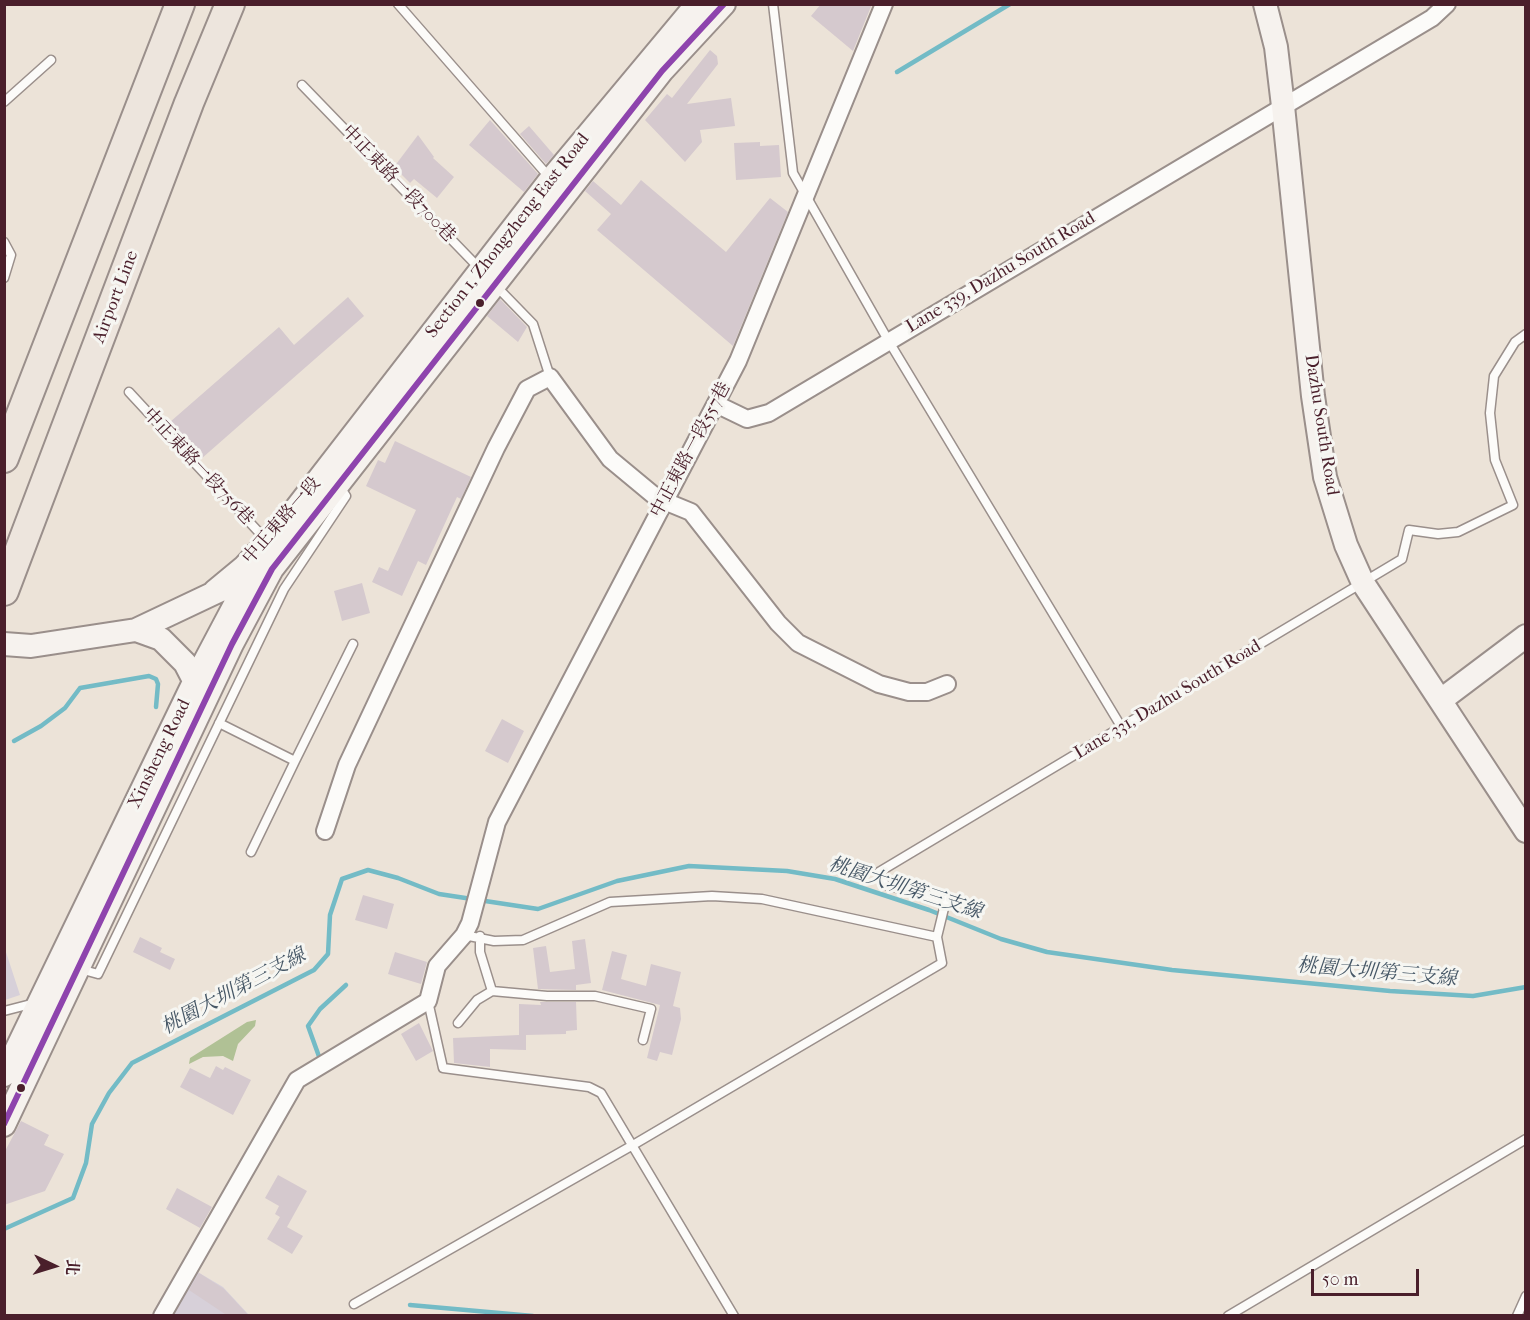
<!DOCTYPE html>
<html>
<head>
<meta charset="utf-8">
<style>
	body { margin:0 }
	#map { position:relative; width:1530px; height:1320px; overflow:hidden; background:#ece3d8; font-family:"IM FELL French Canon","Noto Serif TC",serif }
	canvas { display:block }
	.frame { position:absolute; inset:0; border:6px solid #4a1f2b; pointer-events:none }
	.north { position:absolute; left:24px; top:1236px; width:60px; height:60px; -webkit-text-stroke:4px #f6f6f2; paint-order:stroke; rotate:94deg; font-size:16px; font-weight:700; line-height:24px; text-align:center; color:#4a1f2b }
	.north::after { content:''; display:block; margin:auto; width:21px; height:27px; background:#4a1f2b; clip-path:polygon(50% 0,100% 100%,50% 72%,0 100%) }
	.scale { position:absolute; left:1311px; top:1269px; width:108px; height:27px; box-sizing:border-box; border:3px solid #4a1f2b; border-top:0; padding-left:8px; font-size:18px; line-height:21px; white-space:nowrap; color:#4a1f2b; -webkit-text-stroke:4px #f6f6f2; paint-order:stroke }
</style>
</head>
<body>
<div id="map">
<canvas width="1530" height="1320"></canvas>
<div class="frame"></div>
<div class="north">北</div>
<div class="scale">50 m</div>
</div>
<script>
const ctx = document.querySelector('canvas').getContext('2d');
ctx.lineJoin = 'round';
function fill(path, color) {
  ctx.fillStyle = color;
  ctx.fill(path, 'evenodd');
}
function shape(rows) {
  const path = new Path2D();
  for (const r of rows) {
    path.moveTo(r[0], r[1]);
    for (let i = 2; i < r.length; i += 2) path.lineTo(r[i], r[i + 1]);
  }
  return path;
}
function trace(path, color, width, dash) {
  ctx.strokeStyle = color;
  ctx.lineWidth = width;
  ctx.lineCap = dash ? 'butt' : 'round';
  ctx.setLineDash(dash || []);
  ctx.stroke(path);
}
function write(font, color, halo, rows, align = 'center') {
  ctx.font = font + ' "IM FELL French Canon","Noto Serif TC",serif';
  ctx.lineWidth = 6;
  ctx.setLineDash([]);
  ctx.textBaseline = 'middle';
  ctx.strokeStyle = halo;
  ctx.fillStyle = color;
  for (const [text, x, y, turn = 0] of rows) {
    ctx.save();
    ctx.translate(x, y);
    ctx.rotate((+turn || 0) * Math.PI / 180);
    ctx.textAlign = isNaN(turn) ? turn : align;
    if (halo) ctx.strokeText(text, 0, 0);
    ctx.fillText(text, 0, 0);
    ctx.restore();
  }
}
const industrial = shape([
	[4,946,20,995,5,1000,4,1000],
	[196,1271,223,1287,249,1315,171,1316]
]);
const forest = shape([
	[256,1020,255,1026,238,1044,233,1061,223,1056,203,1057,189,1064,190,1058,247,1022]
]);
const stream = shape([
	[897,72,1010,4],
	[14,741,41,726,65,708,80,688,149,676,156,679,158,684,156,707],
	[321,1062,308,1026,320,1009,346,985],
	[4,1229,73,1198,86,1163,92,1124,109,1093,132,1063,314,970,328,954,330,915,342,879,368,870,398,878,439,894,538,909,617,881,689,866,787,871,835,879,929,910,1001,939,1047,952,1172,970,1390,991,1473,996,1526,987],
	[410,1305,533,1316]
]);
const building = shape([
	[821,4,872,4,853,51,811,16],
	[710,50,717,56,718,64,687,104,731,98,735,126,700,130,702,142,685,162,645,120,667,94,672,98],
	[490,120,538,174,524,192,469,145],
	[529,126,554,155,546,164,520,134],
	[418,135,434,157,433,158,454,177,437,198,414,179,410,183,394,167],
	[760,142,760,146,779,145,781,177,736,180,734,143],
	[641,180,726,252,770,198,788,212,733,346,597,230,611,214,585,191,593,181,621,205],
	[348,297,364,316,201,459,170,422,279,327,294,345],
	[500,299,527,327,518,342,487,316],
	[395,441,471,477,461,499,457,497,426,565,418,561,402,596,372,582,379,567,388,571,416,510,366,486,378,460,385,463],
	[362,583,370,613,342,621,334,591],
	[502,719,524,731,508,763,485,751],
	[363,895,394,904,387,929,355,920],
	[140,937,162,948,160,952,175,959,170,970,133,952],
	[585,939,591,983,576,985,576,990,538,989,533,948,546,946,550,972,575,969,572,941],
	[612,951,627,955,621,979,646,986,651,964,681,972,673,1006,680,1008,681,1019,672,1055,660,1052,657,1061,647,1058,660,1005,602,990],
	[395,952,427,962,421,984,388,974],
	[540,1002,576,1002,577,1030,566,1031,566,1034,526,1035,526,1050,490,1049,490,1067,454,1063,453,1038,519,1035,519,1004,541,1005],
	[419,1023,433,1051,416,1061,401,1034],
	[216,1066,223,1070,225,1067,251,1080,233,1115,180,1087,190,1068,210,1078],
	[21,1121,49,1135,44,1145,64,1154,45,1191,4,1205,4,1153],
	[278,1175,307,1191,287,1227,303,1236,292,1254,267,1239,280,1217,275,1214,279,1206,265,1198],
	[177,1188,212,1207,200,1228,166,1209],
	[199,1273,224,1289,249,1316,228,1316,189,1290]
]);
const lane = shape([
	[398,4,550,178],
	[773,4,793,173,888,340,1122,728],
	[302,85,479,268],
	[4,102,51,60],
	[4,242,11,255,4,278],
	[496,286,533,324,550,377],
	[129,392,267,541],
	[219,723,295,761,251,852],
	[295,761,353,644],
	[937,937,946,900,885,885,879,872,1402,559,1409,530,1438,534,1458,532,1513,505,1495,460,1490,413,1494,376,1515,342,1526,334],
	[80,969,98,974,284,589,346,496,340,487],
	[492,991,547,996,595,996,651,1009,643,1040],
	[428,1001,443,1068,589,1087,601,1093,734,1316],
	[4,1011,35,1003],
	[458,1023,477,1000,492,991,480,952,480,936],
	[354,1304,633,1145,942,963,937,937,762,899,712,896,610,902,523,940,494,941,464,935],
	[1228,1316,1526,1139],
	[1517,1316,1526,1296]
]);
const street = shape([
	[716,404,747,419,769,413,1432,18,1447,4],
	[325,831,347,765,496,448,527,389,550,377,610,459,657,498,691,512,778,623,798,643,879,684,909,692,927,692,947,684],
	[162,1316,297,1080,428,1001,437,966,464,935,470,923,497,822,738,361,884,4]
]);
const secondary = shape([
	[1265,4,1276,47,1283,106,1313,396,1325,477,1346,545,1363,583,1526,831],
	[215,591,244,567,284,524,551,179,697,4],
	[136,630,161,639,185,663,199,690],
	[4,644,31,646,136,630,229,586],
	[1441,700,1526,636],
	[4,1075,195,680,249,578,263,562],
	[4,1125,232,644,272,569,662,71,724,4]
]);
const highway = shape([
	[4,458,180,4],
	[4,591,189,103,230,4]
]);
const bus1 = shape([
	[4,1124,232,644,272,569,662,71,724,4]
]);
const markers = [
	[480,303,5,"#4a1f2b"],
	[21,1088,5,"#4a1f2b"]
];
const streetNames = [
	["中正東路一段700巷",398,184,46],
	["Section 1, Zhongzheng East Road",508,236,-52],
	["Lane 339, Dazhu South Road",1001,273,-31],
	["Airport Line",116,297,-69],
	["Dazhu South Road",1321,425,81],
	["中正東路一段557巷",691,450,-62],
	["中正東路一段756巷",198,467,47],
	["中正東路一段",282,521,-49],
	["Lane 331, Dazhu South Road",1168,700,-31],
	["Xinsheng Road",160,754,-64]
];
const waterNames = [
	["桃園大圳第三支線",905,889,18],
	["桃園大圳第三支線",1377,973,5],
	["桃園大圳第三支線",234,992,-28]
];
fill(industrial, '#d7d0d9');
fill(forest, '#b0c195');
trace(stream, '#73bbc6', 4.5);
fill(building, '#d5c9ce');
trace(lane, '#9a8f8b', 11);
trace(street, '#9a8f8b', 20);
trace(secondary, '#9a8f8b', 26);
trace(highway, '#9a8f8b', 32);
trace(lane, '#fcfbf9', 8);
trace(street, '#fcfbf9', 16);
trace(secondary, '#f6f2ee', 22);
trace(highway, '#ede5dd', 28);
trace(bus1, '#8e44ad', 6);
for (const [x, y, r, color] of markers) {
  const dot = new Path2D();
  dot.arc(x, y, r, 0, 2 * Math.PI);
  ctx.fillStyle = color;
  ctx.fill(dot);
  trace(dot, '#f6f6f2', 2);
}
write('18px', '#4a1f2b', '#f6f6f2', streetNames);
write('italic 20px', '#465766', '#f6f6f2', waterNames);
</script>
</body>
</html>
